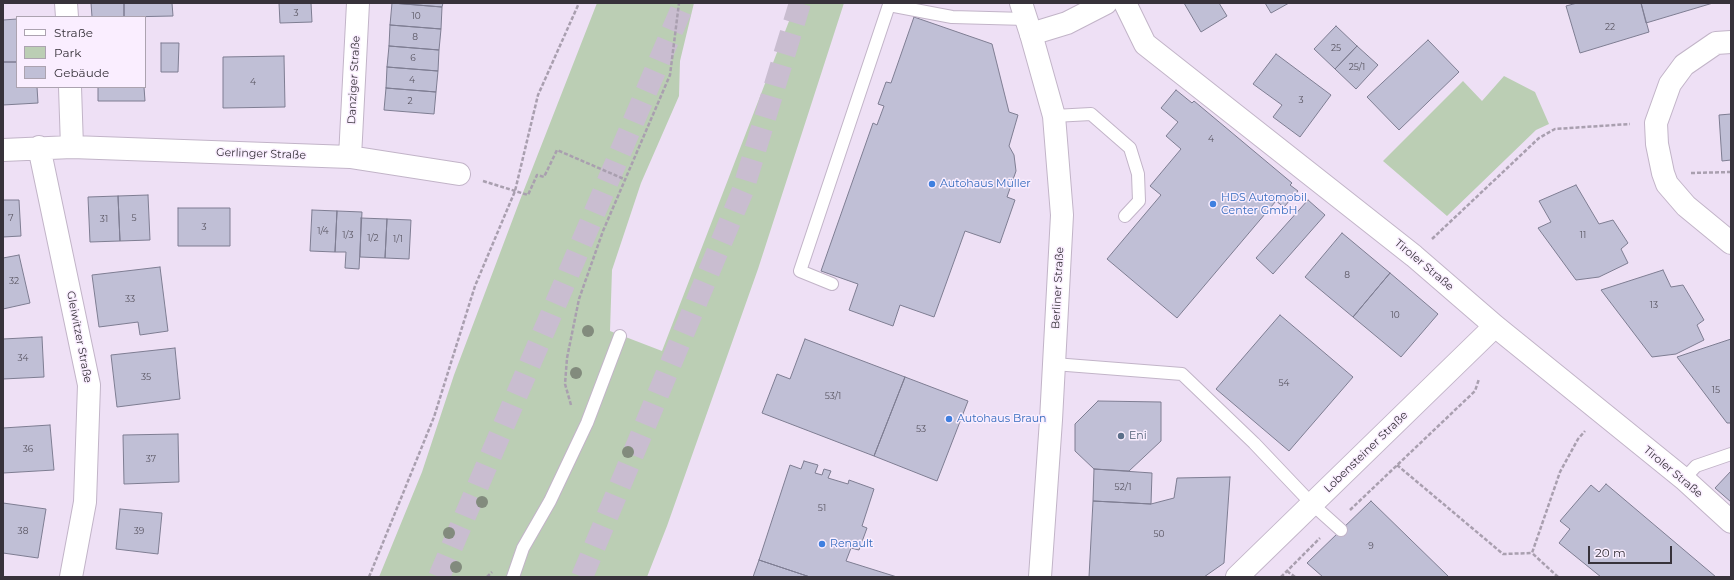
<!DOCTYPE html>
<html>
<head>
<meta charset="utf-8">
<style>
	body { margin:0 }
	#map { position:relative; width:1734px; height:580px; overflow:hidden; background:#eee0f5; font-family:Montserrat,sans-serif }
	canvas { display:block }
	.frame { position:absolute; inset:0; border:4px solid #37323a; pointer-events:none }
	.legend { position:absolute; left:16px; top:16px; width:130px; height:72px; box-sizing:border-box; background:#faeeff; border:1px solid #aca3b0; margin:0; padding:5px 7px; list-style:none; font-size:12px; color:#37323a }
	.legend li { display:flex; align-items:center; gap:8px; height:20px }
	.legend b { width:20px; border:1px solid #aca3b0 }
	.scale { position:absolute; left:1588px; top:546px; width:84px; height:18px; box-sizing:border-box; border:2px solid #37323a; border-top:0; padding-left:5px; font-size:12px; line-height:14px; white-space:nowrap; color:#37323a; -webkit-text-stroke:3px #faeeff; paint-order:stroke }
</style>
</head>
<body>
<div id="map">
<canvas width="1734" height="580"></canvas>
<div class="frame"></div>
<ul class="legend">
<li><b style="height:5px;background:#fff"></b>Straße</li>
<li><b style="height:11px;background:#bbceb4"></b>Park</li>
<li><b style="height:11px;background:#c0bfd6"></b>Gebäude</li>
</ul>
<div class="scale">20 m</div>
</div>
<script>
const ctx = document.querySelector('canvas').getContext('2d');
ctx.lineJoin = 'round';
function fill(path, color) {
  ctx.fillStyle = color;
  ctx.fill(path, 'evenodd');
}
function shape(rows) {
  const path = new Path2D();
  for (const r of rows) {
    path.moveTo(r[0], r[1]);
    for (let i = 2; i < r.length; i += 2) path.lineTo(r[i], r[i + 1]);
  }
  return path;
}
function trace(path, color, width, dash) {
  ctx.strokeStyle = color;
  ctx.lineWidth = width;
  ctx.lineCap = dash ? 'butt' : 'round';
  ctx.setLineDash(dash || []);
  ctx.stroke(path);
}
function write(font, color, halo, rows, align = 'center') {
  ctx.font = font + ' Montserrat,sans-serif';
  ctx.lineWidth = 3;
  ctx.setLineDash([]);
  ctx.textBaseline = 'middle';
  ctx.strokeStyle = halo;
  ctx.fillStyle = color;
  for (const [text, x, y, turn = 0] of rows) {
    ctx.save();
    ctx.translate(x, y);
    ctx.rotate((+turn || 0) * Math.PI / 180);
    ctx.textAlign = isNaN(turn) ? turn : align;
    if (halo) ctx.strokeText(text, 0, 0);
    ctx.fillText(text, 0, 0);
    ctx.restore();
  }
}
const green = shape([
	[597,3,694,3,680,61,679,96,641,183,612,270,610,331,662,351,796,3,816,3,816,6,816,3,844,3,758,269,667,526,647,577,379,577,422,472,454,375,520,200],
	[1504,76,1535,92,1549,124,1536,130,1447,216,1383,161,1463,81,1482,101]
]);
const building = shape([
	[91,3,124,3,124,17,92,17,91,3],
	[124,3,172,3,173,16,124,17,124,3],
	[279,3,311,3,312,22,280,23,279,3],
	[392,3,442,7,441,29,390,25,392,3],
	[392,3,443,3,442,7,392,3],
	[1184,3,1219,3,1227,16,1201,32,1184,3],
	[1265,3,1289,3,1271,13,1265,3],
	[1577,3,1641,3,1649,32,1580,53,1566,6,1577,3],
	[1641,3,1713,3,1646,23,1641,3],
	[914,17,992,44,1009,112,1018,115,1009,146,1014,155,1016,171,1007,197,1015,200,1000,243,965,231,934,317,900,305,893,326,849,310,858,284,821,271,873,123,877,125,884,106,878,104,886,82,891,83,914,17],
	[17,19,17,62,3,62,3,20,17,19],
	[390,25,441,29,439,50,389,46,390,25],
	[1336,26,1357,46,1335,69,1314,49,1336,26],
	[1428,40,1459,72,1399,130,1367,97,1428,40],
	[161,43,179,43,178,72,161,72,161,43],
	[389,46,439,50,438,71,387,67,389,46],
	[1357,46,1378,65,1356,89,1335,69,1357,46],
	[1276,54,1331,95,1300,137,1273,117,1282,105,1253,84,1276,54],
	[284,56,285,107,223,108,223,57,284,56],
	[3,62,17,62,17,87,37,87,38,103,3,105,3,62],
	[387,67,438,71,436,92,386,88,387,67],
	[98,87,144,87,145,101,98,101,98,87],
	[386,88,436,92,434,114,384,110,386,88],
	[1176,90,1192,103,1194,101,1292,183,1290,185,1298,191,1284,207,1276,201,1177,318,1107,259,1161,195,1150,186,1181,149,1166,136,1178,122,1161,108,1176,90],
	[1731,114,1731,160,1722,161,1719,115,1731,114],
	[1576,185,1599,224,1613,220,1628,243,1621,249,1628,263,1599,277,1576,280,1538,228,1551,222,1539,201,1576,185],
	[148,195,150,240,120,241,118,196,148,195],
	[118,196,120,241,90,242,88,197,118,196],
	[3,200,19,200,21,236,3,237,3,200],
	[1308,200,1325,215,1273,274,1256,258,1308,200],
	[178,208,230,208,230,246,178,246,178,208],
	[312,210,337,211,335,252,310,251,312,210],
	[337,211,362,212,359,269,345,268,346,252,335,252,337,211],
	[361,218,387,219,385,258,360,257,361,218],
	[387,219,411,220,409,259,385,258,387,219],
	[1342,233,1390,273,1353,317,1305,277,1342,233],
	[19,255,30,303,3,309,3,258,19,255],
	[160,267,168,331,140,335,138,322,99,327,92,275,160,267],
	[1663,270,1671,287,1683,285,1704,320,1697,325,1704,340,1676,354,1652,357,1601,290,1663,270],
	[1390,273,1438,314,1401,357,1353,317,1390,273],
	[1280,315,1353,377,1289,451,1216,389,1280,315],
	[42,337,44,377,3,379,3,339,42,337],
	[805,339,905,377,874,456,762,413,777,374,790,379,805,339],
	[1731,339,1731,423,1727,423,1677,357,1731,339],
	[175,348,180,399,117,407,111,355,175,348],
	[905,377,968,401,937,481,874,456,905,377],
	[1098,401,1161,402,1161,441,1129,471,1094,469,1075,451,1075,424,1098,401],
	[50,425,54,470,3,473,3,428,50,425],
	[178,434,179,482,124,484,123,435,178,434],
	[804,461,818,465,815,473,822,475,824,469,831,471,828,478,848,484,849,480,874,489,862,526,867,528,859,550,851,548,846,561,897,577,810,577,759,560,790,465,801,469,804,461],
	[1094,469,1152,473,1151,504,1093,501,1094,469],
	[1731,471,1731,502,1715,488,1731,471],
	[1230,477,1224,563,1204,577,1089,577,1093,501,1151,504,1174,498,1177,478,1230,477],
	[1606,484,1716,577,1601,577,1559,543,1570,529,1560,521,1591,485,1599,492,1606,484],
	[1371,501,1449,577,1323,577,1307,563,1371,501],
	[3,503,46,509,38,558,3,553,3,503],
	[120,509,162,513,158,554,116,549,120,509],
	[759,560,810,577,753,577,759,560]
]);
const motorwayTunnel = shape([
	[439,577,684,3],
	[582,577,743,190,800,3]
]);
const path = shape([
	[1691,173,1731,172],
	[483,181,528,195,537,175,544,177,557,150,624,179],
	[1432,239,1539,138,1555,129,1630,124],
	[571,405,565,384,567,358,579,299,603,231,670,75,679,3],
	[1397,465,1503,554,1532,553],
	[1350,510,1475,391,1479,379],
	[1287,571,1295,577],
	[369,577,434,417,475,286,515,191,538,95,579,3],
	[487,577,492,572],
	[1281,577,1320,538],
	[1558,577,1532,553,1560,472,1578,439,1585,431]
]);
const service = shape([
	[1054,116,1091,114,1130,148,1138,174,1139,201,1125,216],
	[832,284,800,271,889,5,952,17,1026,19],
	[1054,364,1182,374,1254,443,1312,504,1341,530],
	[1684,479,1696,466,1731,454],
	[513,577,523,548,550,501,587,423,620,336]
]);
const minor = shape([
	[66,3,67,17],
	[1125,3,1145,44,1414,256,1495,326,1684,479,1731,522],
	[1031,34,1067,23,1106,3],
	[1731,42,1716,43,1684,65,1670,84,1656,123,1657,144,1663,173,1667,184,1686,206,1731,243],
	[70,87,72,147],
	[39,147,89,385,85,502,71,577],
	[3,150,72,147,350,157,459,174],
	[350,157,358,3],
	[1237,577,1495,326]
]);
const secondary = shape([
	[1021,3,1031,34,1054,116,1062,215,1051,420,1040,577]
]);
const trees = [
	[588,331],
	[576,373],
	[628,452],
	[482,502],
	[449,533],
	[456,567]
];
const markers = [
	[932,184,4,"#3f7fe0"],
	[1213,204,4,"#3f7fe0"],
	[949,419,4,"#3f7fe0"],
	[1121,436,4,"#5c6f8a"],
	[822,544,4,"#3f7fe0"]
];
const numberNames = [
	["3",296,13],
	["10",416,16],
	["22",1610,27],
	["8",415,37],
	["25",1336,48],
	["6",413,58],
	["25/1",1357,67],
	["4",412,80],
	["4",253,82],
	["3",1301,100],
	["2",410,101],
	["4",1211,139],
	["7",11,218],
	["5",134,218],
	["31",104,219],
	["3",204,227],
	["1/4",323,231],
	["1/3",348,235],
	["11",1583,235],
	["1/2",373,238],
	["1/1",398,239],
	["8",1347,275],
	["32",14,281],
	["33",130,299],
	["13",1654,305],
	["10",1395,315],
	["34",23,358],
	["35",146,377],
	["54",1284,383],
	["15",1716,390],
	["53/1",833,396],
	["53",921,429],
	["36",28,449],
	["37",151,459],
	["52/1",1123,487],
	["51",822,508],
	["38",23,531],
	["39",139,531],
	["50",1159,534],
	["9",1371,546]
];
const streetNames = [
	["Danziger Straße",354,80,-87],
	["Gerlinger Straße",261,154,2],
	["Tiroler Straße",1424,265,40],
	["Berliner Straße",1058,288,-87],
	["Gleiwitzer Straße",79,337,79],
	["Lobensteiner Straße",1366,452,-44],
	["Tiroler Straße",1673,472,40]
];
const shopNames = [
	["Autohaus Müller",940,184],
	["HDS Automobil",1221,198],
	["Center GmbH",1221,211],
	["Autohaus Braun",957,419],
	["Renault",830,544]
];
const serviceNames = [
	["Eni",1129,436]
];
fill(green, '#bbceb4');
fill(building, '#c0bfd6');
trace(building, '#7e7d92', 1);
trace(motorwayTunnel, '#c9bdd0', 22, [22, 11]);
trace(service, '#c2b4c8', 14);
trace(minor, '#c2b4c8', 24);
trace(secondary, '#c2b4c8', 24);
trace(path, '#a99faf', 2.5, [4, 2]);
trace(service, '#fff', 12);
trace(minor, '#fff', 22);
trace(secondary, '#fff', 22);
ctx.fillStyle = '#828b7d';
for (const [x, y] of trees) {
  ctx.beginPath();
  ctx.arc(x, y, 6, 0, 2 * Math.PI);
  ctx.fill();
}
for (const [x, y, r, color] of markers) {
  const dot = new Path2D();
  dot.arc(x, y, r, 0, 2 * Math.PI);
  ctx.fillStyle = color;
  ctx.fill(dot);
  trace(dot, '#faeeff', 1.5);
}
write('9px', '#595561', null, numberNames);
write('11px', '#37323a', '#faeeff', streetNames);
write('11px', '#366cbe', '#faeeff', shopNames, 'left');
write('11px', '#4e5e75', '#faeeff', serviceNames, 'left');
</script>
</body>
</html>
